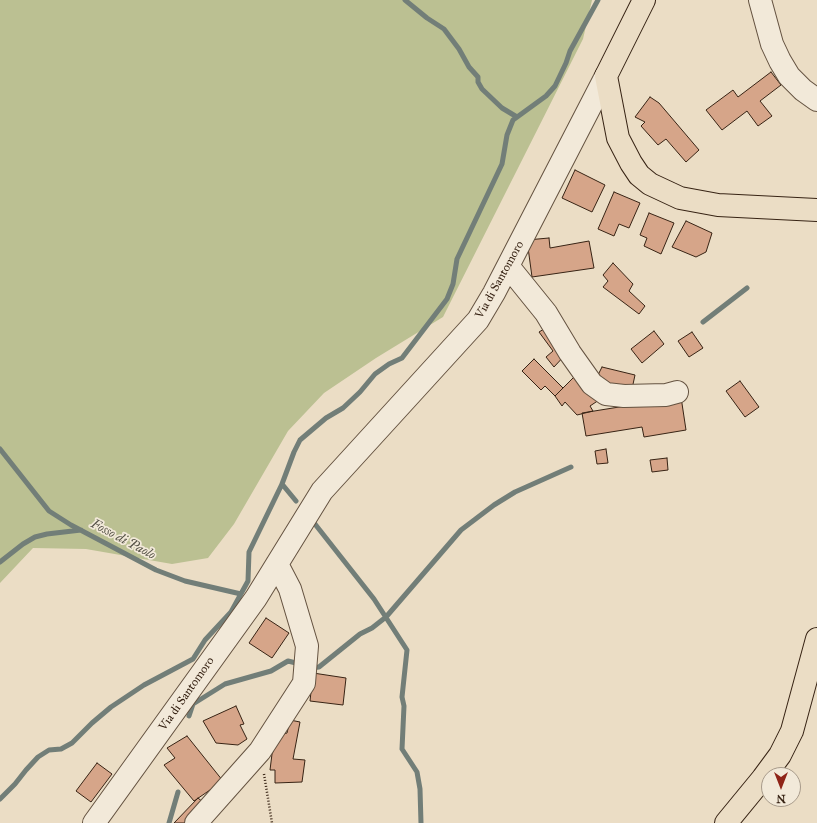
<!DOCTYPE html>
<html>
<head>
<meta charset="utf-8">
<style>
	body { margin:0 }
	#map { position:relative; width:817px; height:823px; overflow:hidden; background:#ebddc5; font-family:"IM FELL Great Primer",serif }
	canvas { display:block }
	.north { position:absolute; left:761px; top:767px; width:40px; height:40px; box-sizing:border-box; background:#f2e9d9; border:1px solid #a79a8a; border-radius:50%; rotate:180deg; font-size:11px; font-weight:700; line-height:16px; text-align:center; color:#372314 }
	.north::after { content:''; display:block; margin:auto; width:14px; height:18px; background:#8f2418; clip-path:polygon(50% 0,100% 100%,50% 72%,0 100%) }
</style>
</head>
<body>
<div id="map">
<canvas width="817" height="823"></canvas>
<div class="north">N</div>
</div>
<script>
const ctx = document.querySelector('canvas').getContext('2d');
ctx.lineJoin = 'round';
function fill(path, color) {
  ctx.fillStyle = color;
  ctx.fill(path, 'evenodd');
}
function shape(rows) {
  const path = new Path2D();
  for (const r of rows) {
    path.moveTo(r[0], r[1]);
    for (let i = 2; i < r.length; i += 2) path.lineTo(r[i], r[i + 1]);
  }
  return path;
}
function trace(path, color, width, dash) {
  ctx.strokeStyle = color;
  ctx.lineWidth = width;
  ctx.lineCap = dash ? 'butt' : 'round';
  ctx.setLineDash(dash || []);
  ctx.stroke(path);
}
function write(font, color, halo, rows, align = 'center') {
  ctx.font = font + ' "IM FELL Great Primer",serif';
  ctx.lineWidth = 3.5;
  ctx.setLineDash([]);
  ctx.textBaseline = 'middle';
  ctx.strokeStyle = halo;
  ctx.fillStyle = color;
  for (const [text, x, y, turn = 0] of rows) {
    ctx.save();
    ctx.translate(x, y);
    ctx.rotate((+turn || 0) * Math.PI / 180);
    ctx.textAlign = isNaN(turn) ? turn : align;
    if (halo) ctx.strokeText(text, 0, 0);
    ctx.fillText(text, 0, 0);
    ctx.restore();
  }
}
const green = shape([
	[0,0,592,0,583,39,443,317,376,358,324,393,288,431,234,524,208,558,172,564,86,549,33,548,0,583]
]);
const stream = shape([
	[405,0,427,18,444,29,459,49,469,67,478,77,478,82,482,89,502,108,517,117],
	[703,322,747,288],
	[0,449,49,511,71,525,156,570,185,581,241,594],
	[282,484,296,501],
	[311,519,374,599,407,650,402,697,404,706,402,749,417,772,420,789,421,823],
	[0,562,23,544,35,537,47,534,81,530],
	[311,668,319,667,360,634,372,628,386,617,461,530,494,505,515,492,571,467],
	[189,716,193,704,225,684,271,671,288,661,300,664],
	[0,799,15,784,26,770,38,757,49,750,61,749,72,743,92,723,111,707,144,685,193,659,205,640,231,612,248,581,249,552,282,484,294,452,300,440,326,418,343,408,360,392,375,374,389,364,402,358,447,299,453,284,457,259,502,164,507,135,513,120,546,96,555,86,566,63,570,51,598,0],
	[169,823,178,792]
]);
const building = shape([
	[771,72,781,85,760,101,772,116,758,126,747,111,722,130,706,110,733,90,738,97,771,72],
	[650,97,659,103,699,150,686,162,666,139,658,145,641,126,645,122,635,117,650,97],
	[575,170,605,185,592,212,562,198,575,170],
	[614,192,640,203,629,228,619,224,614,236,598,229,614,192],
	[649,213,674,223,661,254,644,246,647,238,640,235,649,213],
	[686,221,712,233,706,252,696,257,672,247,686,221],
	[549,238,550,248,589,241,594,268,532,277,527,240,549,238],
	[613,263,633,284,629,291,645,306,639,314,603,287,608,281,603,275,613,263],
	[549,326,566,354,554,367,546,357,553,351,539,332,549,326],
	[654,331,664,344,642,363,631,349,654,331],
	[692,332,703,348,689,357,678,341,692,332],
	[534,359,563,388,555,396,545,386,541,390,522,371,534,359],
	[602,367,635,375,632,389,610,388,596,379,602,367],
	[578,373,599,400,590,406,593,411,577,415,565,402,562,406,555,396,578,373],
	[740,381,759,407,745,417,726,391,740,381],
	[681,397,686,430,644,437,642,427,586,436,582,413,681,397],
	[606,449,608,463,597,464,595,451,606,449],
	[667,458,668,470,652,472,650,460,667,458],
	[266,618,289,633,272,658,249,643,266,618],
	[313,673,346,678,343,705,310,701,313,673],
	[236,706,244,724,240,725,247,739,238,745,216,743,203,721,236,706],
	[290,720,300,722,293,759,305,760,302,782,275,783,275,770,270,770,272,754,280,735,287,733,290,720],
	[187,736,223,781,194,801,164,765,175,758,167,748,187,736],
	[97,763,112,774,91,802,76,791,97,763],
	[198,798,204,803,186,823,174,823,198,798]
]);
const path = shape([
	[264,774,272,823]
]);
const minor = shape([
	[760,0,772,44,780,61,789,76,803,90,817,100],
	[508,266,546,313,570,353,592,384,606,394,624,396,666,395,677,392],
	[94,823,256,598,322,491,478,320,494,293,606,76],
	[196,823,260,751,304,683,307,646,290,589,277,564]
]);
const major = shape([
	[644,0,606,76,618,138,631,163,639,175,650,184,680,198,718,205,817,210],
	[726,823,763,778,780,755,792,731,817,639]
]);
const streetNames = [
	["Via di Santomoro",500,280,-61],
	["Via di Santomoro",187,694,-55]
];
const waterNames = [
	["Fosso di Paolo",123,540,28]
];
fill(green, '#bbc092');
trace(stream, '#727e78', 5);
fill(building, '#d6a589');
trace(building, '#372314', 1);
trace(minor, '#645240', 24);
trace(major, '#372314', 24);
trace(path, '#372314', 2.5, [1, 2]);
trace(minor, '#f2e9d9', 22);
trace(major, '#ebddc5', 22);
write('12px', '#372314', '#f2e9d9', streetNames);
write('italic 13px', '#545146', '#f2e9d9', waterNames);
</script>
</body>
</html>
